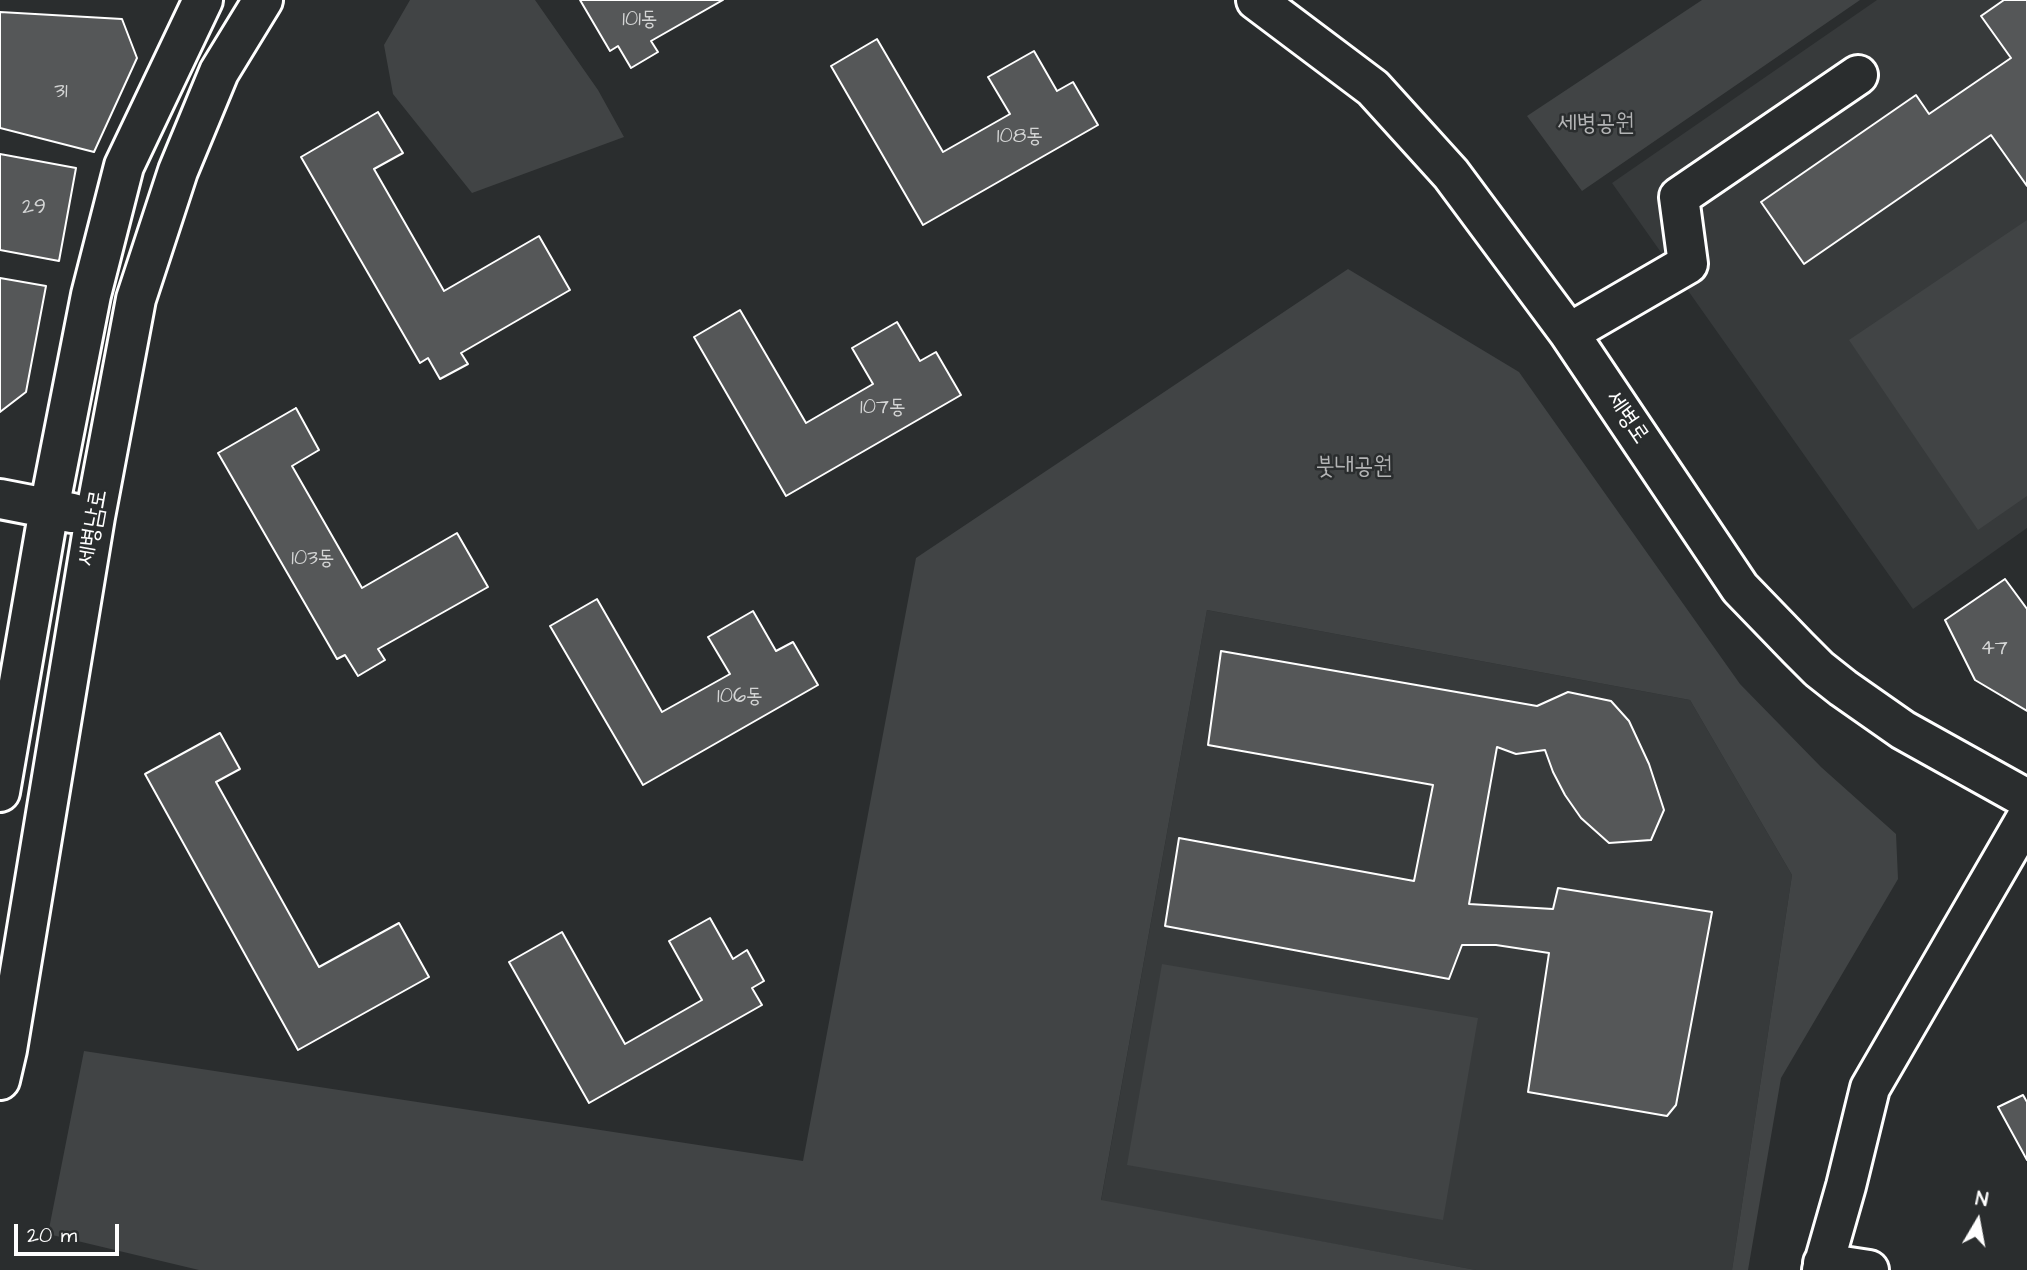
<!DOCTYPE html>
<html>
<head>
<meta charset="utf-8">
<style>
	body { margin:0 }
	#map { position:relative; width:2027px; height:1270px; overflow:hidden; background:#2a2d2e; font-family:"Architects Daughter",sans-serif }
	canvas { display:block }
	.north { position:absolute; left:1943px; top:1186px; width:70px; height:70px; -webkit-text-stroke:5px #2a2d2e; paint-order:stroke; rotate:10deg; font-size:19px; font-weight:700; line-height:28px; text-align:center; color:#fff }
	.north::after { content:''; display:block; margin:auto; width:24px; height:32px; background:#fff; clip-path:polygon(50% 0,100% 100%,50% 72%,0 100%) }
	.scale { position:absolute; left:14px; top:1224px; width:105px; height:32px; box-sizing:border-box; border:4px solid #fff; border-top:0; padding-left:9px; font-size:21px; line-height:24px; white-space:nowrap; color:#fff; -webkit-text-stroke:5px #2a2d2e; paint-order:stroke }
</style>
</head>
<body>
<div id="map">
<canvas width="2027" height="1270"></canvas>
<div class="north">N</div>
<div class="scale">20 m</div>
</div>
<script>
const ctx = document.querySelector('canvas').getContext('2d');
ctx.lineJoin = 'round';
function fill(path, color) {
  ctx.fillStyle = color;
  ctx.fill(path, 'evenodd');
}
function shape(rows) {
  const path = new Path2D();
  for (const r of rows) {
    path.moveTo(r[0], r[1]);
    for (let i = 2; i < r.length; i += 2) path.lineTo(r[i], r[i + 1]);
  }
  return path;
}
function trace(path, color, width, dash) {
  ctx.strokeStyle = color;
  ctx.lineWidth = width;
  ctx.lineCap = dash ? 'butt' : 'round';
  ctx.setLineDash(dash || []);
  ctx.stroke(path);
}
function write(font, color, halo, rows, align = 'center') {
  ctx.font = font + ' "Architects Daughter","Poor Story",sans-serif';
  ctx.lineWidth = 5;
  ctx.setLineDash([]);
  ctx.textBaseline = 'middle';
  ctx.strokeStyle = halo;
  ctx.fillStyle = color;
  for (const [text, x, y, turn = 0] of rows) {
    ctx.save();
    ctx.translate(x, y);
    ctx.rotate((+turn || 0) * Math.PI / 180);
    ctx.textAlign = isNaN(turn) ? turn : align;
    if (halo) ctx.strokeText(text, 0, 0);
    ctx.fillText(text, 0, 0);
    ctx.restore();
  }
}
const built = shape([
	[1877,0,2027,0,2027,528,1913,609,1612,183],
	[1207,610,1690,700,1792,875,1732,1270,1476,1270,1101,1201]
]);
const green = shape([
	[410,0,535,0,598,90,624,137,472,193,393,94,384,45],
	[1702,0,1860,0,1582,191,1527,116],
	[2027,220,2027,496,1978,530,1849,340],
	[1348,269,1519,372,1740,684,1821,767,1896,834,1898,879,1781,1078,1748,1270,1732,1270,1792,875,1690,700,1207,610,1101,1200,1476,1270,199,1270,48,1234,84,1051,803,1161,916,558],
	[1162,964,1478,1018,1443,1220,1127,1165]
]);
const building = shape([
	[580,0,723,0,651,41,658,52,631,68,618,46,610,51,580,0],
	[2004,0,2027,0,2027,186,1991,135,1804,264,1761,202,1916,95,1929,114,2011,58,1981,16,2004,0],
	[0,12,122,19,137,58,94,152,0,128,0,12],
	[877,39,943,152,1010,114,988,77,1034,51,1057,91,1073,82,1098,125,923,225,831,66,877,39],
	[378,112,403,153,374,169,444,291,539,236,570,290,461,353,468,364,440,379,428,358,420,363,301,157,378,112],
	[0,154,76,168,59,261,0,250,0,154],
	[0,278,46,286,26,392,0,412,0,278],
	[740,310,806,423,873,384,852,348,897,322,920,361,936,352,961,395,786,496,694,337,740,310],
	[296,408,319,450,292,466,362,588,457,533,488,587,378,649,385,660,358,676,345,655,337,659,218,453,296,408],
	[2005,579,2027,609,2027,711,1975,680,1945,620,2005,579],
	[597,599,662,712,730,674,708,637,753,611,776,651,793,642,818,685,643,785,550,626,597,599],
	[1221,651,1537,706,1568,692,1611,701,1629,721,1649,764,1664,810,1651,840,1609,843,1581,818,1565,795,1553,772,1545,750,1516,754,1497,747,1469,904,1553,909,1558,888,1712,912,1676,1105,1667,1116,1528,1092,1549,953,1496,945,1462,945,1449,979,1165,926,1179,838,1414,881,1433,785,1208,745,1221,651],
	[220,733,240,769,216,782,319,967,399,923,429,977,298,1050,145,774,220,733],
	[710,918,733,959,747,950,764,981,752,988,762,1005,589,1103,509,962,562,932,625,1044,702,1000,669,941,710,918],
	[2023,1095,2027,1102,2027,1160,1998,1107,2023,1095]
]);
const minor = shape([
	[1256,0,1373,88,1451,174,1569,333,1740,588,1798,648,1819,669,1843,688,1903,730,2027,799],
	[1569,333,1688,264,1679,197,1858,75],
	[0,499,72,513],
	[0,792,49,509,91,295,124,166,203,0],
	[0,1080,7,1050,95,517,136,299,178,171,219,72,263,0],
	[1823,1263,1869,1270],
	[1822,1270,1846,1186,1870,1088,2027,817]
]);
const numberNames = [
	["101동",640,21],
	["31",61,93],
	["108동",1020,138],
	["29",34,209],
	["107동",883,409],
	["103동",313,560],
	["47",1994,650],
	["106동",740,698]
];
const parkNames = [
	["세병공원",1596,125],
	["붓내공원",1354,468]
];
const streetNames = [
	["세병로",1626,418,56],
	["세병남로",94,528,-80]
];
fill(built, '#373a3b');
fill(green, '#414445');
fill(building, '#555758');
trace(building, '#fff', 2);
trace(minor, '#fff', 44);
trace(minor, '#2a2d2e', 38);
write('21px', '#d4d5d5', null, numberNames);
write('24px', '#b3b4b5', '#2a2d2e', parkNames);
write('24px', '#fff', '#2a2d2e', streetNames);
</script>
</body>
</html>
